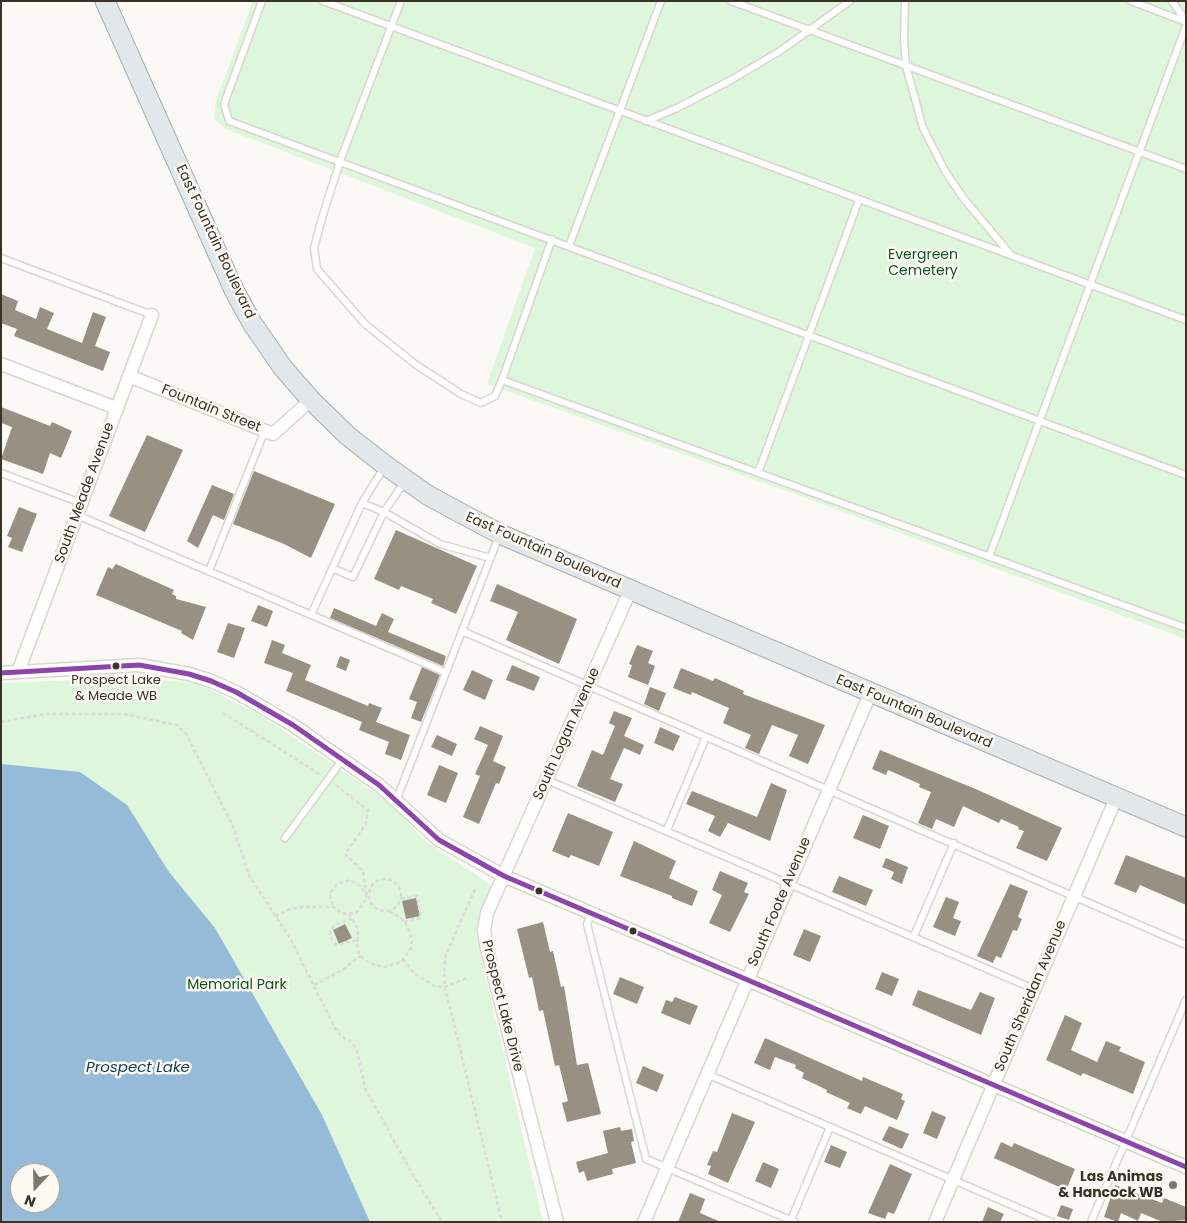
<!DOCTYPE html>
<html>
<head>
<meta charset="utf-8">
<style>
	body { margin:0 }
	#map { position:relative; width:1187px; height:1223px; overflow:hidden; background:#fbf9f6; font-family:Poppins,sans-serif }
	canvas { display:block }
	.frame { position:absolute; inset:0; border:2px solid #383227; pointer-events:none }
	.north { position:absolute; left:10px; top:1163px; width:50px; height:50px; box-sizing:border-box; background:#fdfaf4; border:1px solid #aeaaa2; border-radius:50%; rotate:201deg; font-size:14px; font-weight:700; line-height:20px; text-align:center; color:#383227 }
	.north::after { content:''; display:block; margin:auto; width:18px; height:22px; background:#7c786f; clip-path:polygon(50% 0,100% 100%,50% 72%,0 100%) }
</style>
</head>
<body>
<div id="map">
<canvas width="1187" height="1223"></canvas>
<div class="frame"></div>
<div class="north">N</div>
</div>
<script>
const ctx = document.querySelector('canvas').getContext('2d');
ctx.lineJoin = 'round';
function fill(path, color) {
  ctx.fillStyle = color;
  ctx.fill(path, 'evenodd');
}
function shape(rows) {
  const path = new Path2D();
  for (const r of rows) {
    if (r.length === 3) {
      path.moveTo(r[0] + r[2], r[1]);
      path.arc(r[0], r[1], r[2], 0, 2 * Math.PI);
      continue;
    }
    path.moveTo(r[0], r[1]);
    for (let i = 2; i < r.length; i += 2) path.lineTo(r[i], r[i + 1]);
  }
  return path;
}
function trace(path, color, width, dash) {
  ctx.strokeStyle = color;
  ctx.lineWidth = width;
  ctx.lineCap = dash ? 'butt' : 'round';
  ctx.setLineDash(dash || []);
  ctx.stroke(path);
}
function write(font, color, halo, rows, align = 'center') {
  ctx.font = font + ' Poppins,sans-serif';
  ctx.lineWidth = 5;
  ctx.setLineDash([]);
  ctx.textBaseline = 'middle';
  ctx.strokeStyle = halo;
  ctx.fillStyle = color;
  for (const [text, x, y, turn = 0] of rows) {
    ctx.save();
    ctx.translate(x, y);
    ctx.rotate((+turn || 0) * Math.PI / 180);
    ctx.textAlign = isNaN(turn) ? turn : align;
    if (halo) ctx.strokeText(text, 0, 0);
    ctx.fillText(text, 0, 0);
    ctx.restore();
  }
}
const green = shape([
	[253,1,1186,1,1186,639,806,498,487,384,535,248,226,129,214,119,216,100],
	[133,678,187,682,206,688,260,715,377,794,397,811,424,840,489,884,491,890,481,916,477,940,543,1222,1,1222,1,683],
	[20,1173,50,1173,50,1203,20,1203]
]);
const water = shape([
	[2,764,80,772,127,805,169,872,215,928,322,1115,370,1222,1,1222],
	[20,1173,50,1173,50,1203,20,1203]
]);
const building = shape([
	[1,294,18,301,15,310,36,319,40,307,54,313,47,329,82,343,93,312,106,317,95,346,110,352,103,371,14,336,17,329,1,323],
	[1,407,50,426,52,422,72,431,61,458,50,453,43,474,1,459,12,427,1,423],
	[147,435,183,450,145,532,109,516],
	[254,471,335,504,311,558,284,544,233,524],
	[212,485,234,494,224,520,213,515,198,548,187,541],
	[19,507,37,514,22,552,8,547,12,538,7,536],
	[396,530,477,566,456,614,431,603,433,599,401,586,399,590,374,579],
	[116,564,174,590,172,594,176,596,176,599,206,607,193,640,181,633,182,631,96,595,108,567,112,569],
	[497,584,577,619,559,664,506,640,518,612,490,601],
	[258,605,273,611,267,627,251,621],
	[334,608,376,626,382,613,394,619,388,632,446,656,443,666,330,618],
	[228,623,245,628,234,658,217,652],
	[272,640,285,645,282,653,311,665,305,680,368,706,369,703,382,708,376,722,410,735,401,760,385,754,389,742,359,730,362,722,286,691,293,673,264,663],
	[637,645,653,651,648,663,655,666,648,685,628,677,632,665,629,664],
	[340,656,350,660,346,671,336,667],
	[512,665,540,677,534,691,506,680],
	[422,667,440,675,421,722,411,718,417,702,409,699],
	[681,668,713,681,715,678,744,691,743,694,825,725,808,764,789,756,798,735,772,725,759,754,745,748,751,735,723,723,729,708,692,692,691,695,673,688],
	[472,670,493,680,485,700,463,690],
	[650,687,666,693,659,711,644,704],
	[614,711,632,718,624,736,644,745,640,755,624,748,610,779,623,784,615,802,577,786,592,750,603,755,615,726,609,723],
	[480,726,503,736,493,761,506,767,499,784,496,783,479,824,463,817,480,776,475,774,488,745,474,739],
	[660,727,680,736,673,751,654,743],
	[437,735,457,744,452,756,431,747],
	[880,750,978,790,1062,828,1047,861,1016,848,1024,831,1018,829,1019,827,1001,819,999,823,963,806,954,827,936,819,932,829,918,823,931,792,919,787,920,784,888,770,886,775,872,769],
	[439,765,458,773,446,803,427,795],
	[771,783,787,790,770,841,728,823,720,837,708,831,715,816,686,804,692,791,757,817],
	[568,813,613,832,599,866,571,855,569,858,552,851],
	[863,815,889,826,880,849,853,838],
	[634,841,676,861,669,878,698,891,692,906,672,898,672,896,620,876],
	[1126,855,1186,878,1186,905,1140,885,1136,893,1114,884],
	[886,858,908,867,902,884,891,879,894,872,882,867],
	[720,871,748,883,744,892,749,894,730,932,709,923,722,895,712,890],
	[839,876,873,890,866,906,832,892],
	[1010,884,1028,891,1018,917,1022,919,1017,931,1013,930,1001,958,996,956,993,963,977,956],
	[946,897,959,902,953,918,961,921,955,936,933,927],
	[416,898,420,916,406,919,402,901],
	[543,922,550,952,553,951,561,987,564,986,577,1065,588,1063,601,1114,567,1122,562,1103,568,1101,559,1065,555,1066,543,1010,539,1011,532,977,529,978,517,929],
	[345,924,352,938,339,944,333,930],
	[804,929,821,936,810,962,793,955],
	[882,972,899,979,892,996,875,989],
	[620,977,644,987,637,1004,613,994],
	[918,990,971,1010,980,992,995,998,981,1035,912,1005],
	[675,997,698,1006,690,1025,661,1013,666,1000,672,1002],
	[1065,1015,1082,1023,1071,1050,1097,1062,1106,1041,1121,1047,1119,1051,1145,1062,1133,1094,1083,1073,1081,1076,1046,1060],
	[765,1038,862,1081,863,1077,903,1094,901,1099,905,1101,897,1120,865,1106,861,1114,847,1108,850,1103,826,1092,827,1090,802,1078,804,1073,795,1068,796,1065,775,1057,770,1070,754,1063],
	[643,1066,664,1075,657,1092,636,1083],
	[932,1111,946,1117,937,1139,923,1133],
	[732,1113,755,1122,728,1183,708,1174,711,1166,707,1165,713,1151,717,1152],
	[889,1126,909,1134,902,1149,882,1140],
	[620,1127,621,1131,632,1129,634,1141,631,1142,636,1163,612,1169,613,1174,587,1181,584,1171,579,1173,576,1162,608,1153,603,1131],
	[1001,1142,1012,1147,1014,1143,1075,1169,1066,1190,994,1158],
	[831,1145,847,1152,840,1168,824,1162],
	[763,1162,779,1169,771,1188,755,1181],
	[890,1164,912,1174,894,1214,888,1212,885,1219,868,1213],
	[1115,1185,1162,1203,1164,1198,1186,1207,1186,1220,1163,1222,1141,1213,1138,1221,1121,1213,1118,1222,1104,1217],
	[690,1193,705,1199,700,1213,721,1222,678,1222],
	[1061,1205,1073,1209,1069,1220,1057,1216],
	[988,1207,1004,1214,1000,1222,982,1222]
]);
const path = shape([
	[223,713,321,775],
	[1,722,46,714,124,714,177,725,186,734,232,824,249,875,291,940,335,1028,341,1036,350,1041,357,1050,365,1088,409,1168,442,1222],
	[336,785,368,810,366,824,345,854,363,871,367,898],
	[385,895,16],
	[475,889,446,955,444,967,445,987,502,1222],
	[401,899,417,896,421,918,404,922],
	[349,914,358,929,357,948,360,956,369,963,384,967,401,962,411,948,412,940,407,925,401,918,388,911],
	[275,916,290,909,303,907,334,907,341,913,349,914,357,912,367,898,362,887,350,880,337,884,331,892,330,898,334,907],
	[352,919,334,925,330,932,332,940,336,945,357,940],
	[403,959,415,974,436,987,445,987,466,978],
	[314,985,344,969,360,956]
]);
const lane = shape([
	[262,1,224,104,229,121,1186,475],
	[323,1,1186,320],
	[401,1,340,161,322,218,314,248,317,269,365,324,415,364,461,394,481,403,495,396,502,380],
	[731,1,1186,169],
	[905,1,904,39,906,66,923,128,945,171,964,199,1011,255],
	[1131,1,1186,22],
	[1172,1,1186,21],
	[646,121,677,108,731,80,780,51,850,1],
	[552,239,502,380,1186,628],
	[569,246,661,1],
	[1,258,152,315],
	[1,473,81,503],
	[758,473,859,200],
	[405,481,384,512,440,544,490,558],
	[77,515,445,672],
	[989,557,1186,26],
	[332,568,353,577,384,512,362,503],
	[209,571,265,430],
	[311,615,362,503,385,466],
	[462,631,1186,945],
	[547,780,1034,989],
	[396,801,499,536],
	[667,830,706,737],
	[285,838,343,759],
	[591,914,587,924,646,1159,795,1222],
	[914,936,954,843],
	[707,1074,1051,1222],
	[791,1220,830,1127],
	[1091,1222,1186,1000]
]);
const street = shape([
	[1,364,116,408],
	[129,376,273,434,311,400],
	[18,672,152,315],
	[1,673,139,665,189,674,211,681,236,692,293,725,379,785,439,840,504,876,1186,1167],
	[557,1222,486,945,484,930,487,913,630,591],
	[644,1222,870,694],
	[935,1222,1116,798]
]);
const primary = shape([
	[105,1,234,290,252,323,283,368,311,400,348,436,385,465,429,496,500,534,1186,827]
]);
const bus1 = shape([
	[1,673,139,665,189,674,211,681,236,692,293,725,379,785,439,840,504,876,1186,1167]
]);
const markers = [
	[116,666,4.5,"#383227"],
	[539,891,4.5,"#383227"],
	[633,931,4.5,"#383227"],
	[1173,1185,5,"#7c786f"]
];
const busNames = [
	["Prospect Lake",116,681],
	["& Meade WB",116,697]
];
const streetNames = [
	["East Fountain Boulevard",215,242,65],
	["Fountain Street",211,409,22],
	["South Meade Avenue",85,493,-70],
	["East Fountain Boulevard",543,551,24],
	["East Fountain Boulevard",914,712,23],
	["South Logan Avenue",567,734,-66],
	["South Foote Avenue",780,902,-67],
	["South Sheridan Avenue",1031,996,-67],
	["Prospect Lake Drive",502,1006,76]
];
const parkNames = [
	["Evergreen",923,255],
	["Cemetery",923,271],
	["Memorial Park",237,985]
];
const poiNames = [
	["Las Animas",1163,1177],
	["& Hancock WB",1163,1193]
];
const waterNames = [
	["Prospect Lake",138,1068]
];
fill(green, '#def6dc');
fill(water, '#95bbd8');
fill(building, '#999084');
trace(lane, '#dad6cf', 9);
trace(street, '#dad6cf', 15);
trace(primary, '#a3afb0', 21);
trace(path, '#dcdbda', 2.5, [4, 2.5]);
trace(lane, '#fefefe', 6);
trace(street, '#fefefe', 12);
trace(primary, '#e2e8ea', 19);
trace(bus1, '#8e44ad', 5);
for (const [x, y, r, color] of markers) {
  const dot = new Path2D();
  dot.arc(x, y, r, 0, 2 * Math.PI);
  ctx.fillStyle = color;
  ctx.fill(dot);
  trace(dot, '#fdfaf4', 2);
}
write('13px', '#383227', '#fdfaf4', busNames);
write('14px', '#383227', '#fdfaf4', streetNames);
write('14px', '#0c561a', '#fdfaf4', parkNames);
write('bold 14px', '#383227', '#fdfaf4', poiNames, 'right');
write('italic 15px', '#0f3c59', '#fdfaf4', waterNames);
</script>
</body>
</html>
